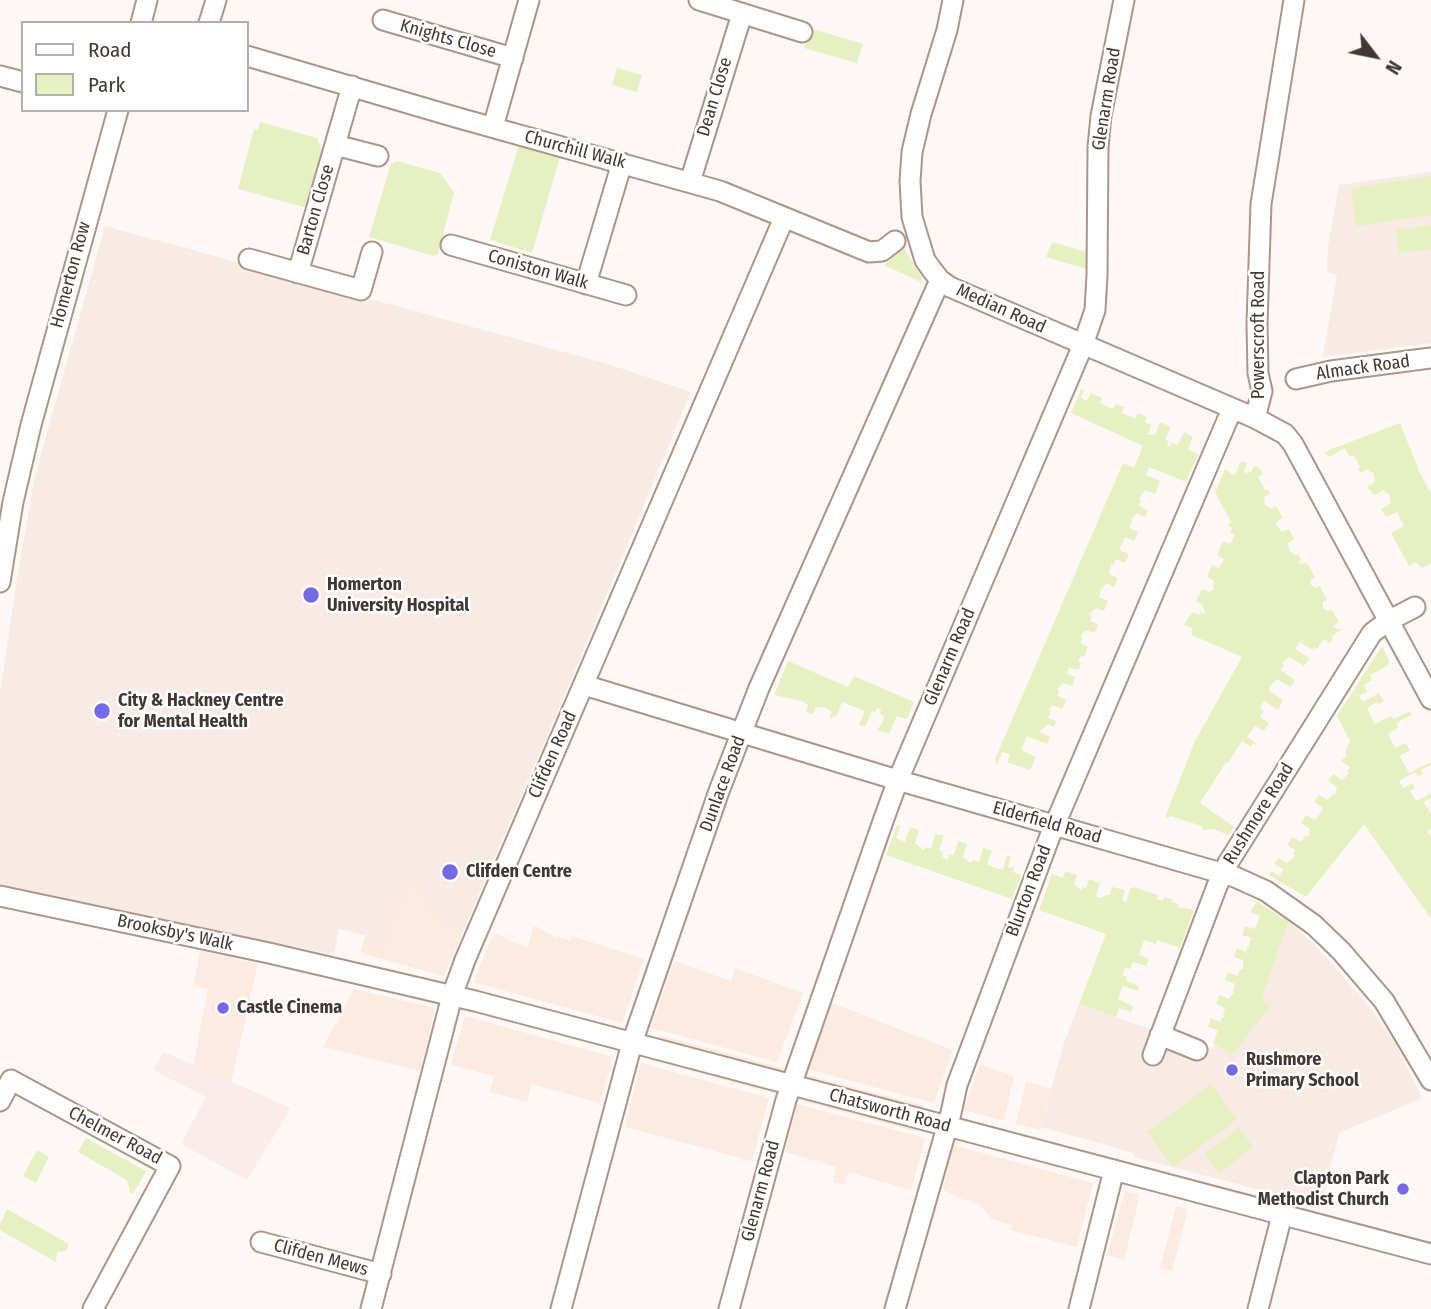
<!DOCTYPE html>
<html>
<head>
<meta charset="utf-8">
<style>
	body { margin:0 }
	#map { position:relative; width:1431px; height:1309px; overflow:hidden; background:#fdf8f5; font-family:"Fira Sans Condensed",sans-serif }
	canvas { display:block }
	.legend { position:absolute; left:21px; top:21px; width:228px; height:91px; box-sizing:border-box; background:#fff; border:2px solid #b3afad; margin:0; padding:9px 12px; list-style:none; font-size:21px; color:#423833 }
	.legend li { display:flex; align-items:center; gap:14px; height:35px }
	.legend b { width:35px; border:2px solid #b3afad }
	.north { position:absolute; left:1340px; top:21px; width:70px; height:70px; -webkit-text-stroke:5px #fff; paint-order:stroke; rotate:122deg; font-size:19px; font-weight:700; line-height:28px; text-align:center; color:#423833 }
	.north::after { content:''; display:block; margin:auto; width:24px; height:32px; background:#423833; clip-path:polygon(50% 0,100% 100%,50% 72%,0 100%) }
</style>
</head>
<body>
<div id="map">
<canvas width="1431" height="1309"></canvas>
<ul class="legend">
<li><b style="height:9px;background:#fff"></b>Road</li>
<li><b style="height:19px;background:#e7f0c2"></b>Park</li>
</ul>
<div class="north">N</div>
</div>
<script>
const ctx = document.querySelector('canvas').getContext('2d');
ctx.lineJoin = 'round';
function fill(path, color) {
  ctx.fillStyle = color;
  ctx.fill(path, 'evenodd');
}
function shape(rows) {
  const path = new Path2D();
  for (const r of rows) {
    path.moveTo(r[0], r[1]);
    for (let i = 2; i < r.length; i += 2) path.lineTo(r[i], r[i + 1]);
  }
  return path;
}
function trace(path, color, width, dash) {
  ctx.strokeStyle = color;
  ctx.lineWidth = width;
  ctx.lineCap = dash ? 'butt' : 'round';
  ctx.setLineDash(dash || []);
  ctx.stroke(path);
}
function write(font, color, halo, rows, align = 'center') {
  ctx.font = font + ' "Fira Sans Condensed",sans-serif';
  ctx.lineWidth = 5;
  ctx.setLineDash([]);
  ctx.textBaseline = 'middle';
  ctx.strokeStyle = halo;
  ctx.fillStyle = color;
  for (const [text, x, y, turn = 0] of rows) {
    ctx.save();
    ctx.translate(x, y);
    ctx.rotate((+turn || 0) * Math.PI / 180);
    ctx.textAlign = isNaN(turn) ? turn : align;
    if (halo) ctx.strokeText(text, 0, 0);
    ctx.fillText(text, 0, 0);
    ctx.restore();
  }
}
const commercial = shape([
	[412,874,424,879,433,895,439,910,435,919,463,931,444,976,360,953,363,943,371,941],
	[534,925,557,938,558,936,570,941,572,936,644,959,622,1023,473,982,494,933,527,948],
	[200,951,258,964,231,1083,193,1066,208,989,193,986],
	[674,961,731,981,735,968,803,993,778,1060,777,1062,651,1028],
	[354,989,435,1008,420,1071,323,1047],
	[830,1002,953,1050,934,1103,807,1069],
	[465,1016,613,1057,600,1103,532,1084,527,1102,490,1092,494,1076,451,1065],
	[659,1035,924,1106,917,1132,651,1060],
	[641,1063,769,1098,752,1161,625,1127],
	[980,1064,1014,1077,1004,1121,964,1110],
	[1026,1081,1051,1089,1040,1130,1016,1124],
	[797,1104,925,1138,911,1190,848,1172,844,1185,833,1182,836,1167,785,1152],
	[953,1145,1093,1183,1077,1247,1010,1230,1011,1225,992,1219,979,1204,958,1198,943,1189],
	[1125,1191,1140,1195,1124,1260,1107,1255],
	[1176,1206,1188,1209,1172,1271,1160,1268]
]);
const industrial = shape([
	[164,1052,291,1108,247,1180,181,1144,206,1097,153,1070]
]);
const built = shape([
	[1431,172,1431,343,1323,357,1337,275,1327,272,1328,246,1339,185],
	[105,226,611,365,691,392,573,675,463,931,435,919,439,910,428,905,432,895,420,889,424,879,413,874,382,936,385,937,381,948,363,943,365,935,339,929,334,955,0,884,0,693,18,573,35,476],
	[1289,921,1315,945,1367,1004,1395,1043,1422,1098,1339,1133,1321,1202,1304,1197,1273,1193,1134,1157,1134,1154,1107,1145,1041,1127,1062,1049,1079,1004,1149,1029,1165,1049,1204,1044,1212,1049,1215,1044,1232,1056,1271,1005,1261,1000]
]);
const green = shape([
	[810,28,863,44,857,63,804,48],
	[617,68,642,75,637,92,612,85],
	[260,122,317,138,322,151,307,205,304,207,238,189,254,129,258,130],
	[519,145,560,157,532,253,490,240],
	[397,161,440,173,454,192,438,254,434,256,369,237,391,164],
	[1431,176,1431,215,1356,226,1351,188],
	[1431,225,1431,249,1399,253,1396,230],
	[1052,242,1087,252,1087,269,1046,257],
	[904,248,922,277,921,282,884,265],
	[1081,389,1084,391,1081,398,1087,401,1091,393,1102,398,1100,403,1106,406,1113,409,1116,404,1124,407,1122,413,1129,416,1135,418,1138,413,1147,417,1145,422,1151,425,1148,435,1155,435,1160,422,1171,427,1165,439,1169,441,1167,446,1169,447,1172,443,1178,445,1184,432,1193,437,1188,449,1198,454,1186,482,1149,467,1146,475,1160,481,1155,494,1145,490,1139,499,1141,500,1139,506,1148,510,1145,517,1136,513,1133,518,1131,517,1132,520,1129,528,1138,532,1134,541,1125,537,1119,550,1129,554,1125,563,1116,559,1113,565,1111,564,1109,574,1118,578,1114,587,1106,583,1103,588,1101,588,1099,597,1108,601,1104,611,1096,608,1089,614,1092,616,1090,621,1098,624,1095,633,1086,630,1081,635,1082,638,1081,643,1088,647,1084,657,1081,656,1078,662,1081,663,1079,670,1067,667,1069,668,1067,674,1075,677,1072,686,1063,683,1057,689,1059,691,1058,696,1066,700,1062,709,1053,705,1048,710,1051,711,1048,718,1056,721,1054,727,1048,724,1039,732,1050,737,1047,744,1027,736,1021,750,1036,757,1030,770,1007,762,1010,754,1002,752,997,765,995,759,1123,463,1134,468,1143,446,1071,413],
	[1400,423,1419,471,1431,494,1431,563,1422,568,1416,562,1409,566,1391,533,1404,526,1397,512,1386,517,1381,509,1391,503,1389,493,1387,494,1384,490,1374,495,1367,487,1375,482,1373,472,1371,473,1368,469,1360,473,1358,469,1360,467,1354,455,1350,457,1345,448,1329,457,1324,452],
	[1241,461,1247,463,1244,472,1247,474,1248,471,1251,472,1254,466,1259,468,1263,474,1258,477,1265,490,1267,489,1270,494,1264,497,1265,504,1271,509,1276,506,1283,518,1277,521,1276,525,1282,532,1289,529,1294,539,1288,543,1289,550,1295,556,1298,554,1301,560,1298,562,1300,564,1307,563,1315,577,1311,580,1310,584,1315,588,1320,586,1327,600,1323,602,1323,608,1328,611,1332,610,1339,622,1333,626,1337,629,1342,629,1332,636,1333,638,1330,643,1324,639,1317,649,1314,647,1313,650,1299,642,1295,649,1309,658,1304,666,1289,657,1282,663,1284,665,1281,670,1295,680,1293,684,1290,687,1277,679,1270,686,1269,691,1283,700,1278,710,1264,701,1260,707,1263,712,1260,717,1269,723,1264,731,1255,726,1247,737,1256,743,1255,745,1253,744,1251,747,1242,741,1228,763,1226,762,1200,803,1234,827,1228,835,1214,829,1206,830,1202,829,1202,826,1170,816,1168,818,1165,817,1195,741,1242,657,1192,635,1192,628,1184,625,1192,612,1199,615,1201,612,1205,614,1203,605,1196,601,1202,589,1209,592,1213,590,1214,581,1207,577,1212,565,1219,568,1224,559,1217,555,1223,541,1230,544,1235,535,1230,532,1232,528,1228,526,1231,522,1215,492,1225,469,1233,475,1236,473],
	[1382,646,1390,662,1386,667,1370,675,1372,680,1364,685,1367,692,1359,696,1363,702,1379,693,1384,701,1379,704,1377,702,1367,708,1375,724,1391,716,1394,719,1410,711,1412,715,1396,723,1398,728,1388,734,1395,748,1406,743,1408,747,1410,750,1400,756,1409,773,1431,762,1431,765,1421,770,1423,774,1418,776,1415,772,1399,781,1403,788,1412,783,1415,788,1410,791,1416,801,1431,793,1431,798,1424,802,1431,815,1431,829,1427,831,1431,838,1431,919,1364,824,1306,897,1269,875,1271,871,1280,876,1283,869,1274,864,1278,858,1287,863,1295,856,1293,854,1295,850,1287,845,1292,837,1301,842,1305,836,1308,837,1310,829,1301,823,1306,815,1315,820,1319,815,1323,808,1314,802,1319,795,1328,800,1333,794,1335,795,1337,787,1328,781,1333,774,1342,780,1349,773,1347,771,1350,767,1341,761,1347,755,1345,753,1350,741,1337,716],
	[788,661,848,687,854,676,914,702,907,719,897,716,889,734,877,730,883,722,884,716,880,714,881,710,877,708,875,712,872,711,865,727,859,725,865,711,842,702,836,717,833,716,832,719,829,718,832,712,826,708,816,707,813,714,806,712,808,705,802,701,774,695],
	[897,825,900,826,896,838,905,842,910,827,919,830,915,843,923,850,926,847,931,848,936,832,937,835,944,835,939,850,943,852,942,856,945,859,948,860,949,854,954,855,958,841,967,844,963,857,971,863,973,860,979,862,983,848,992,851,987,864,997,869,1003,869,1007,855,1011,857,1008,868,1014,867,1013,872,1021,875,1012,899,886,855],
	[1065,871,1077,875,1074,884,1081,890,1083,887,1086,888,1089,879,1100,883,1096,896,1101,898,1106,895,1110,895,1112,887,1125,890,1122,899,1126,903,1130,889,1134,887,1158,895,1157,899,1163,901,1164,897,1172,899,1172,902,1179,904,1178,907,1194,910,1180,948,1157,940,1156,944,1144,940,1139,955,1149,959,1146,966,1133,962,1130,969,1125,968,1122,975,1127,977,1126,981,1139,986,1138,991,1123,986,1118,999,1133,1006,1131,1012,1119,1008,1116,1017,1079,1004,1106,934,1039,910,1052,874,1063,878],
	[1253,900,1289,921,1261,1000,1271,1005,1232,1056,1213,1043,1218,1030,1208,1027,1211,1018,1220,1022,1222,1017,1225,1018,1223,1015,1225,1008,1216,1004,1219,995,1229,999,1234,992,1233,989,1235,984,1225,980,1228,972,1237,976,1240,970,1243,969,1243,960,1234,957,1237,948,1246,952,1248,947,1250,948,1249,945,1251,938,1242,935,1245,926,1255,929,1260,916,1250,912,1256,903],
	[1211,1084,1237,1119,1173,1167,1147,1132],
	[1239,1128,1253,1147,1219,1173,1205,1154],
	[86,1138,146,1171,133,1194,130,1192,127,1180,78,1152],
	[37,1150,49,1157,36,1183,23,1176],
	[7,1209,69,1244,66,1251,57,1252,56,1262,0,1230,0,1224]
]);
const minor = shape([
	[699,0,802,32],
	[953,0,947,30,921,114,912,152,910,181,912,217,925,260,932,270,940,280,950,287,1255,418,1285,434,1293,444,1431,699],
	[383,20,513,58],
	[141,23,147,0],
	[209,23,216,0],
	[247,56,455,117,720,191,869,252,882,251,895,241],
	[0,76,23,82],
	[493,127,529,0],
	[335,145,378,156],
	[690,182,742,14],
	[451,245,626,295],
	[249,259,361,290,372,252],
	[298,273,352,86],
	[586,284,622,163],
	[1296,379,1331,371,1431,358],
	[1255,418,1262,391,1258,373,1257,324,1261,204,1294,0],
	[0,582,13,502,31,425,118,110],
	[584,685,904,782,1235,877,1266,891,1314,925,1341,951,1384,1001,1431,1080],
	[0,896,269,953,475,1001,1431,1254],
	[1160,1035,1197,1050],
	[1153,1055,1217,886,1228,863,1372,633,1388,621,1415,607],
	[0,1101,11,1080,170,1166,93,1309],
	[261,1242,381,1274],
	[371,1309,452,996,465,960,784,218],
	[561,1309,632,1043,719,791,759,688,940,280],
	[729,1309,786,1100,882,824,898,780,1083,345,1095,310,1097,275,1098,147,1101,116,1124,0],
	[895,1309,951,1113,957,1085,1050,836,1232,409],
	[1079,1309,1114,1170],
	[1258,1309,1282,1215]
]);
const markers = [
	[311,595,9,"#7569e4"],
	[102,711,9,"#7569e4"],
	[450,872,9,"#7569e4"],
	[223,1008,7,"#7569e4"],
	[1232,1070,7,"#7569e4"],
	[1403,1189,7,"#7569e4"]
];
const streetNames = [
	["Knights Close",448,39,16],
	["Dean Close",715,97,-73],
	["Glenarm Road",1107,99,-81],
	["Churchill Walk",575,150,15],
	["Barton Close",316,210,-74],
	["Coniston Walk",538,270,16],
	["Homerton Row",71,275,-75],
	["Median Road",1001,309,24],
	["Powerscroft Road",1259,335,-90],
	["Almack Road",1363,368,-8],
	["Glenarm Road",950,657,-67],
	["Clifden Road",553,755,-66],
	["Dunlace Road",723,784,-70],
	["Rushmore Road",1259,814,-58],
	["Elderfield Road",1047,823,16],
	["Blurton Road",1029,891,-69],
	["Brooksby's Walk",175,933,12],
	["Chatsworth Road",890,1111,15],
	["Chelmer Road",115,1136,28],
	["Glenarm Road",761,1191,-75],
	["Clifden Mews",321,1258,15]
];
const poiNames = [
	["Homerton",327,585],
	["University Hospital",327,606],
	["City & Hackney Centre",118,701],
	["for Mental Health",118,722],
	["Clifden Centre",466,872],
	["Castle Cinema",237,1008],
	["Rushmore",1246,1060],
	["Primary School",1246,1081],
	["Clapton Park",1389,1179,"right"],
	["Methodist Church",1389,1200,"right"]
];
fill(commercial, '#fdebe1');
fill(industrial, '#fbebeb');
fill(built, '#f8eae4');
fill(green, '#e7f0c2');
trace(minor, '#ad9689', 23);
trace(minor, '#fff', 19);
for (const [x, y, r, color] of markers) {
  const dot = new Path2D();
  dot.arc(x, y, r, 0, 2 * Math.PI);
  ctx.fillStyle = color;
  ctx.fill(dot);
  trace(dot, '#fff', 2.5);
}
write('18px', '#423833', '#fff', streetNames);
write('bold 18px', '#423833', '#fff', poiNames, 'left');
</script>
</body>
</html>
